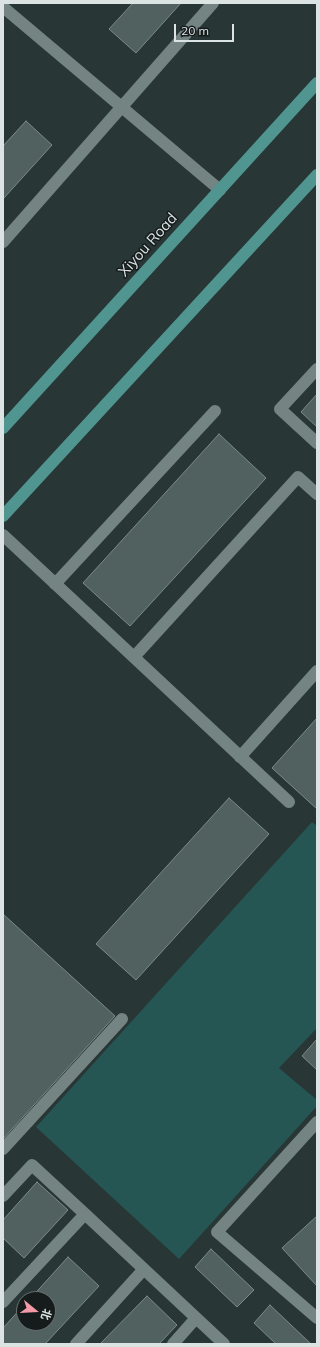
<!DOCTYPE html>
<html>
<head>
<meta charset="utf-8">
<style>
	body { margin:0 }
	#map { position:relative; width:320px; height:1347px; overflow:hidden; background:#283635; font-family:Mulish,"Noto Sans SC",sans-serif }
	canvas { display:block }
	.frame { position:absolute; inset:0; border:4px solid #dbe4e3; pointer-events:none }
	.north { position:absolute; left:16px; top:1291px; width:40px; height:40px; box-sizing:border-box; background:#161c1c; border:1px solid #656c6c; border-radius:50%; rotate:108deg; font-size:11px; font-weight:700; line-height:16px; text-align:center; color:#dbe4e3 }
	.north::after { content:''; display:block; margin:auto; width:14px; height:18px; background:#f49aa6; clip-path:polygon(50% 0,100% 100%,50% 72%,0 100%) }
	.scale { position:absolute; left:174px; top:24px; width:60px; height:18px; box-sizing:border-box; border:2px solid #dbe4e3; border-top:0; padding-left:5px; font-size:12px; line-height:14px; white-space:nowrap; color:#dbe4e3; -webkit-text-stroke:3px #161c1c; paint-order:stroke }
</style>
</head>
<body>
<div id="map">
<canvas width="320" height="1347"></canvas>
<div class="frame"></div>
<div class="north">北</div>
<div class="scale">20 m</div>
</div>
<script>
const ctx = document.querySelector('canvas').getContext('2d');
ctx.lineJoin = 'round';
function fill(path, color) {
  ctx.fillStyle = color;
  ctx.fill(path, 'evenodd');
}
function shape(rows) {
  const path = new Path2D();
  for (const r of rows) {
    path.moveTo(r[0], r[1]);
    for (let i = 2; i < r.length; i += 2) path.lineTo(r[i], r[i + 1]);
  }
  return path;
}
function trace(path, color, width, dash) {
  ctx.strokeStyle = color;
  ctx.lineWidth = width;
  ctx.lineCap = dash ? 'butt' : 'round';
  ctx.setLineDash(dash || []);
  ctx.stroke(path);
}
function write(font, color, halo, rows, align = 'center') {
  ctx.font = font + ' Mulish,sans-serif';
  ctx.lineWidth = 3;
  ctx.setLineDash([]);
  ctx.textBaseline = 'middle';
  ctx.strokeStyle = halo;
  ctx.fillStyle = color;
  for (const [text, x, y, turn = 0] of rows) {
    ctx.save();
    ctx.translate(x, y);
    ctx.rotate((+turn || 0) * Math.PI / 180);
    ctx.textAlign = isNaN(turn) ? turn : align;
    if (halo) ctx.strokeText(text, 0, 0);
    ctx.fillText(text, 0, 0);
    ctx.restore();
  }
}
const green = shape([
	[312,822,317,826,317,1028,279,1068,317,1100,317,1106,179,1259,36,1127]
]);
const building = shape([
	[133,3,181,3,136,53,109,29,133,3],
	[26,121,52,145,3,199,3,146,26,121],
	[317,394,317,427,301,412,317,394],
	[219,434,266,478,130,626,83,583,219,434],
	[317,718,317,809,272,768,317,718],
	[229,798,269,834,136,980,96,944,229,798],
	[3,914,115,1016,3,1139,3,914],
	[317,1039,317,1070,302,1056,317,1039],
	[37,1182,68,1210,24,1258,3,1238,3,1220,37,1182],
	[317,1216,317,1286,282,1248,317,1216],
	[211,1249,254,1290,237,1307,195,1267,211,1249],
	[68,1257,99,1286,45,1344,3,1344,3,1328,24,1305,24,1323,48,1323,48,1299,30,1299,68,1257],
	[147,1296,177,1325,159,1344,100,1344,147,1296],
	[270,1305,311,1344,276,1344,254,1323,270,1305]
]);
const minor = shape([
	[3,7,220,190],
	[3,242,213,3],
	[317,369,280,409,317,443],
	[3,535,289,802],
	[55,584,215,411],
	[134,657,298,477,317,494],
	[240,757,317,671],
	[317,1122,217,1232,317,1318],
	[3,1149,122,1019],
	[3,1196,32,1165,85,1214],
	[3,1302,85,1214,224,1344],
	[76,1344,144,1269],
	[173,1344,196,1318]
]);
const major = shape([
	[3,428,317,83],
	[3,516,317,175]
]);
const streetNames = [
	["Xiyou Road",148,245,-48]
];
fill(green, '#265653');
fill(building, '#516160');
trace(building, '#7b8b8a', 1);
trace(minor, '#748483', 12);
trace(major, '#519591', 12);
write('15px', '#dbe4e3', '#161c1c', streetNames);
</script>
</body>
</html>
